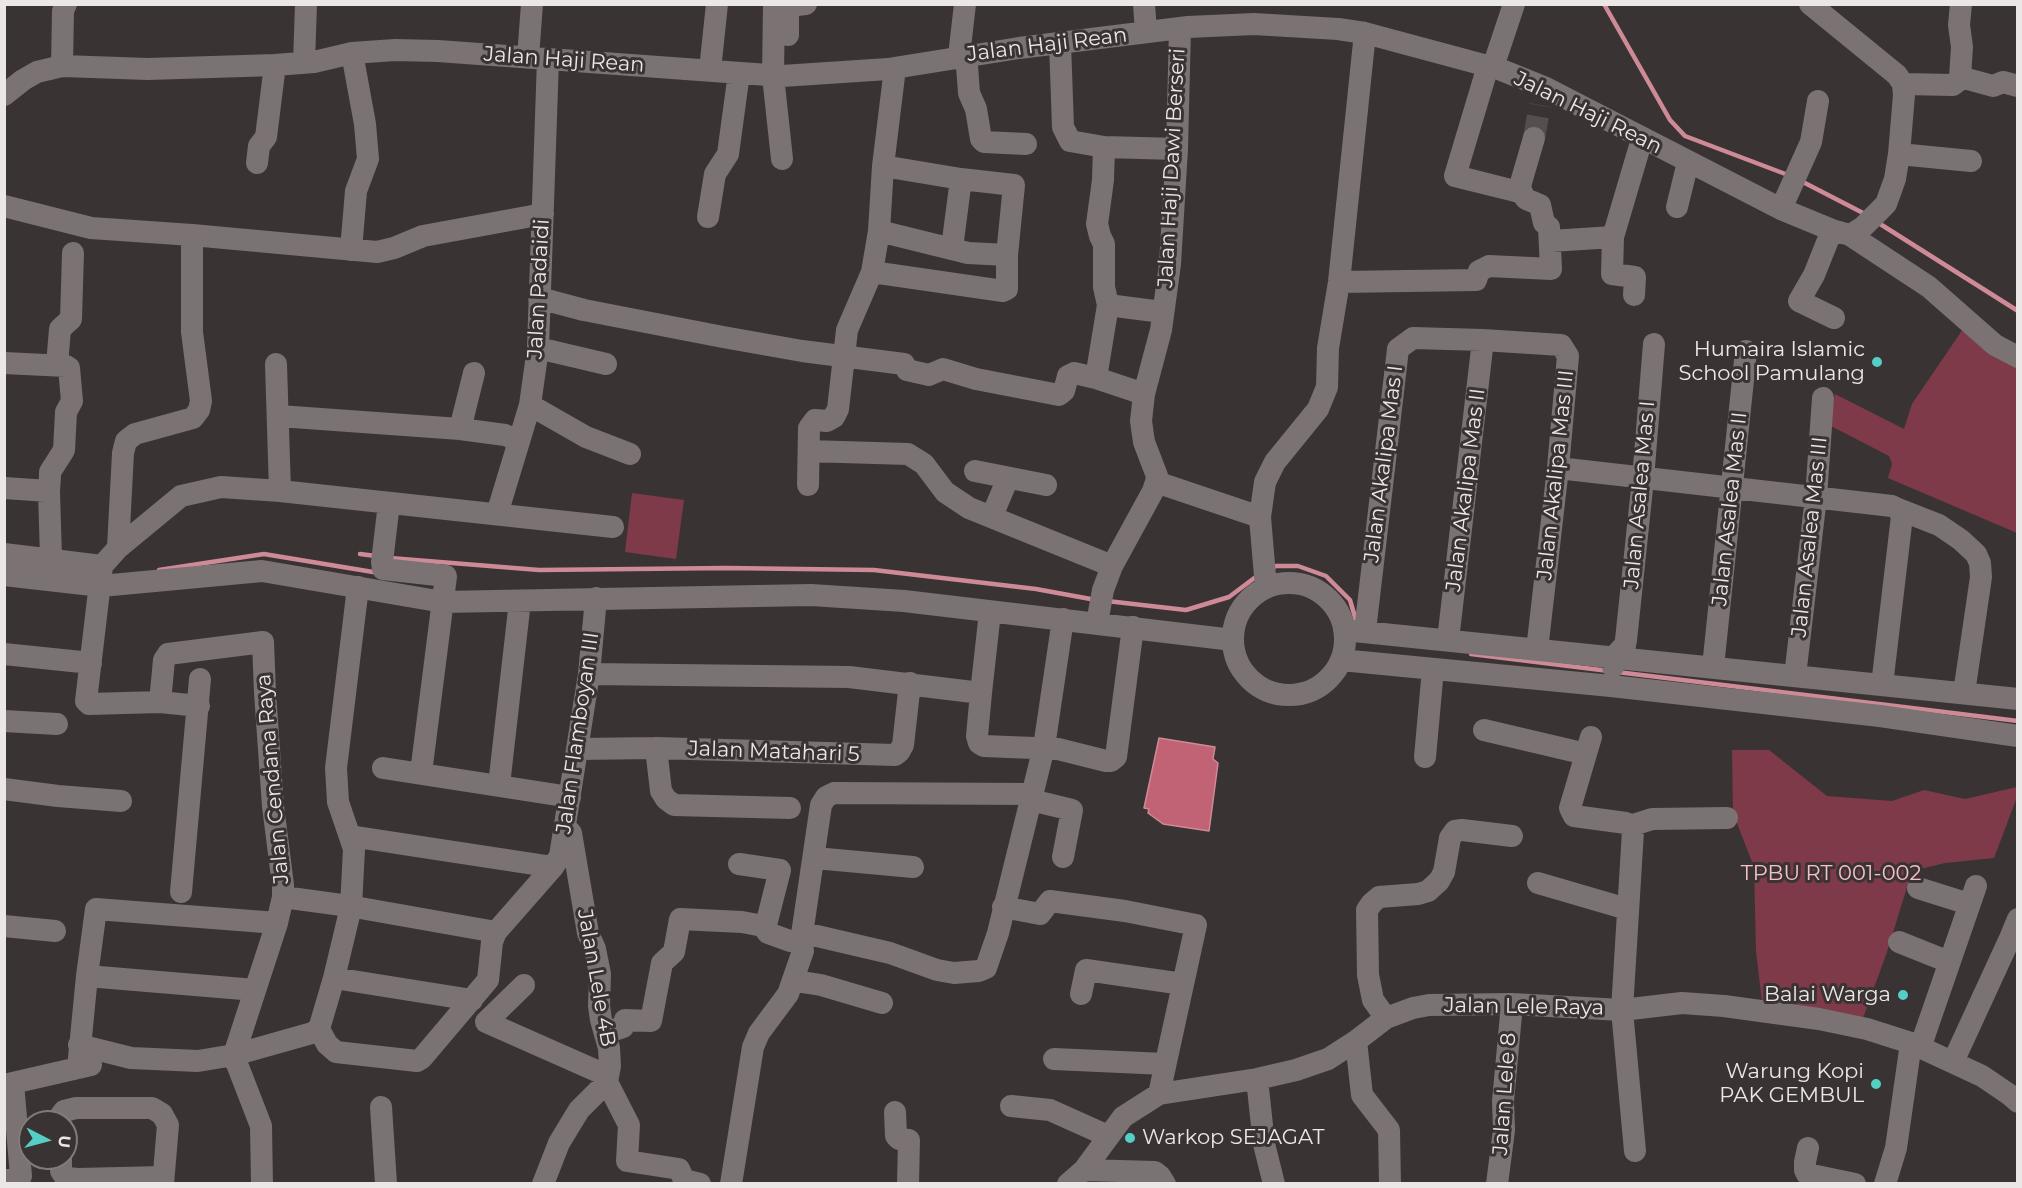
<!DOCTYPE html>
<html>
<head>
<meta charset="utf-8">
<style>
	body { margin:0 }
	#map { position:relative; width:2022px; height:1188px; overflow:hidden; background:#3a3334; font-family:Montserrat,sans-serif }
	canvas { display:block }
	.frame { position:absolute; inset:0; border:6px solid #ece7e7; pointer-events:none }
	.north { position:absolute; left:18px; top:1110px; width:60px; height:60px; box-sizing:border-box; background:#3a3334; border:2px solid #817b7c; border-radius:50%; rotate:96deg; font-size:16px; font-weight:700; line-height:24px; text-align:center; color:#ece7e7 }
	.north::after { content:''; display:block; margin:auto; width:21px; height:27px; background:#55cec5; clip-path:polygon(50% 0,100% 100%,50% 72%,0 100%) }
</style>
</head>
<body>
<div id="map">
<canvas width="2022" height="1188"></canvas>
<div class="frame"></div>
<div class="north">U</div>
</div>
<script>
const ctx = document.querySelector('canvas').getContext('2d');
ctx.lineJoin = 'round';
function fill(path, color) {
  ctx.fillStyle = color;
  ctx.fill(path, 'evenodd');
}
function shape(rows) {
  const path = new Path2D();
  for (const r of rows) {
    if (r.length === 3) {
      path.moveTo(r[0] + r[2], r[1]);
      path.arc(r[0], r[1], r[2], 0, 2 * Math.PI);
      continue;
    }
    path.moveTo(r[0], r[1]);
    for (let i = 2; i < r.length; i += 2) path.lineTo(r[i], r[i + 1]);
  }
  return path;
}
function trace(path, color, width, dash) {
  ctx.strokeStyle = color;
  ctx.lineWidth = width;
  ctx.lineCap = dash ? 'butt' : 'round';
  ctx.setLineDash(dash || []);
  ctx.stroke(path);
}
function write(font, color, halo, rows, align = 'center') {
  ctx.font = font + ' Montserrat,sans-serif';
  ctx.lineWidth = 6;
  ctx.setLineDash([]);
  ctx.textBaseline = 'middle';
  ctx.strokeStyle = halo;
  ctx.fillStyle = color;
  for (const [text, x, y, turn = 0] of rows) {
    ctx.save();
    ctx.translate(x, y);
    ctx.rotate((+turn || 0) * Math.PI / 180);
    ctx.textAlign = isNaN(turn) ? turn : align;
    if (halo) ctx.strokeText(text, 0, 0);
    ctx.fillText(text, 0, 0);
    ctx.restore();
  }
}
const green = shape([
	[1963,329,2017,364,2017,533,1888,478,1892,464,1889,456,1829,425,1835,394,1904,429,1912,404],
	[632,493,684,500,676,559,625,552],
	[1732,750,1769,750,1827,796,1892,801,1924,790,1965,799,2017,787,2017,797,1994,858,1945,863,1912,871,1887,952,1863,1018,1762,1002,1756,951,1754,867,1733,813]
]);
const water = shape([
	[1159,738,1215,747,1213,759,1218,763,1209,831,1163,824,1148,813,1149,809,1144,808,1159,738]
]);
const stream = shape([
	[1604,4,1670,120,1685,136,1788,175],
	[1801,181,1865,214],
	[1877,222,2018,311],
	[360,554,376,556],
	[390,558,539,570,727,568,874,570,1036,589,1096,600],
	[1270,569,1276,566,1298,566,1326,576,1350,600,1357,624],
	[159,570,264,554,379,573],
	[1107,601,1186,610,1229,597,1257,576],
	[1471,654,1609,671],
	[1617,672,2018,721]
]);
const minorTunnel = shape([
	[1534,138,1540,105]
]);
const minor = shape([
	[774,4,773,76,782,159],
	[965,4,959,56,967,66,969,93,976,109,981,139,984,142,1026,144],
	[1144,4,1146,32],
	[1810,4,1897,75,1903,84,1904,95,1899,154,1895,179,1886,204,1863,227,1850,235],
	[788,35,788,6,806,4],
	[1060,43,1063,127,1070,141,1104,147,1177,149],
	[528,57,532,4],
	[304,63,306,4],
	[62,66,63,11,66,4],
	[1493,67,1514,4],
	[710,70,717,4],
	[1960,77,1993,86,2003,82,2018,86],
	[1903,84,1953,85,1957,82,1960,77,1962,47,1959,25,1961,4],
	[4,95,23,80,37,72,62,66,148,69,275,65,314,62,352,53,395,50,438,51,782,76,888,69,1019,48,1188,27,1254,24,1338,29,1365,33,1499,69,1546,88,1781,209,1832,230,1850,235,1929,287,1995,345,2018,357],
	[1104,147,1103,180,1097,224,1100,236,1104,244,1104,287,1108,305,1162,312],
	[1899,154,1971,161],
	[257,163,259,146,266,137,275,65],
	[1522,193,1520,186,1534,138],
	[4,206,91,228,192,235,377,252,394,248,423,236,543,214],
	[1677,207,1688,162],
	[1781,209,1811,142,1818,101],
	[708,217,715,174,728,154,739,73],
	[1832,230,1814,275,1799,301,1834,318],
	[879,231,968,253,1007,255],
	[1551,241,1613,237],
	[952,248,961,179],
	[351,250,356,191,368,159,365,124,352,53],
	[872,272,1003,291,1007,289,1007,255,1014,185,961,179,883,166],
	[1339,282,1476,280,1479,271,1489,266,1551,269,1549,227,1544,223,1540,205,1526,199,1522,193,1511,190,1455,176,1488,66],
	[1634,295,1635,277,1612,274,1613,237,1642,139],
	[539,298,584,310,723,337,802,351,904,364,907,370,929,375,943,369,976,379,1059,395,1064,391,1068,376,1074,373,1096,378,1144,394],
	[538,348,606,364],
	[4,363,66,366,69,368,72,401,66,412,64,450,50,472,50,476,49,491,51,558],
	[276,364,280,491],
	[57,365,60,329,71,319,73,253],
	[1096,378,1108,305],
	[530,405,586,437,630,454],
	[279,416,460,429,505,435,519,441],
	[460,429,474,373],
	[809,451,908,454,924,464,945,492,969,508,1112,566],
	[1558,468,1892,506,1898,509,1902,516,1882,685],
	[975,471,1046,485],
	[1156,482,1260,517],
	[808,485,809,428,815,420,827,421,834,417,838,409,847,330,872,272,879,231,883,166,895,68],
	[4,488,49,491],
	[389,503,382,562,383,569,446,576,421,773],
	[1898,509,1939,525,1961,540,1976,554,1980,563,1981,577,1964,693],
	[497,514,530,405,538,348,548,59],
	[992,516,1008,478],
	[118,548,123,453,126,441,135,434,193,418,199,410,201,401,192,332,192,235],
	[4,554,102,566],
	[4,575,101,586,262,571,443,602,811,595,904,601,1233,640],
	[1289,639,56],
	[1266,588,1260,517,1265,482,1275,462,1318,409,1327,387,1328,348,1339,282,1365,33],
	[990,612,981,693,977,736,979,743,984,746,1058,749,1106,761,1111,761,1116,757,1133,627],
	[1097,623,1103,590,1112,566,1153,491,1156,482,1157,476,1144,442,1141,421,1144,394,1161,330,1170,264,1177,149,1180,29],
	[1344,630,2018,699],
	[1365,631,1398,349,1413,338,1483,340,1561,345,1568,356,1558,468,1537,650],
	[1448,640,1483,340],
	[4,654,91,663],
	[1341,660,1611,686,1880,716,2018,736],
	[1613,667,1614,657,1625,645,1626,640,1643,479,1654,344],
	[1713,667,1746,351],
	[589,674,849,677,981,693],
	[1795,676,1816,497,1823,398],
	[160,702,164,660,168,654,263,642,265,693,273,806,283,885,283,897,277,923,234,1055],
	[199,706,160,702,89,704,86,701,102,566,118,548,181,496,221,487,280,491,613,527],
	[4,721,57,724],
	[1484,730,1586,754],
	[1591,737,1570,808,1574,816,1626,823,1633,831,1622,1010,1635,1151],
	[656,748,661,791,666,799,674,805,790,808],
	[578,749,656,748,895,755,899,752,903,745,910,683],
	[1425,757,1433,669],
	[383,768,570,797],
	[499,785,520,601],
	[4,789,58,796,121,801],
	[1031,800,1072,810,1063,857],
	[1630,826,1652,819,1727,818],
	[350,836,553,867],
	[815,858,913,867],
	[739,864,780,870,765,929],
	[1538,883,1627,909],
	[1918,888,1969,904],
	[181,892,200,679],
	[283,897,349,906,496,932],
	[1003,907,1040,914,1050,901,1125,911,1196,925,1159,1094],
	[4,926,55,931],
	[803,936,817,936,890,953,937,970,954,973,979,971,986,968,998,933,1044,747,1063,619],
	[1899,942,1949,962],
	[87,976,255,990],
	[334,978,472,1000],
	[795,981,821,985,882,1003],
	[524,985,486,1022,608,1076],
	[1081,994,1086,970,1183,984],
	[1386,1018,1373,1000,1368,975,1367,910,1372,903,1379,897,1418,894,1428,891,1439,881,1444,872,1450,838,1455,831,1462,830,1512,836],
	[319,1029,327,1044,336,1052,417,1061,422,1058,488,980,492,942,496,932,553,867,560,856,589,674,596,598],
	[319,1029,334,978,351,907,354,849,338,802,336,768,358,587],
	[605,1033,623,1027,625,1020,651,1021,662,963,674,952,680,919,742,922,763,926,768,933,790,941,801,941],
	[1356,1041,1362,1095,1389,1130,1390,1184],
	[79,1045,131,1058,198,1061,234,1055,312,1033,319,1029],
	[1920,1048,1976,886],
	[231,1056,237,1064,261,1126,262,1184],
	[1054,1059,1165,1064],
	[1953,1062,2011,936,2018,919],
	[78,1068,87,976,96,909,277,923],
	[1257,1079,1264,1144,1274,1184],
	[607,1082,629,1125,627,1161,679,1169,684,1180,700,1184],
	[4,1085,91,1065],
	[1011,1106,1050,1110,1108,1136],
	[381,1107,386,1184],
	[895,1112,896,1136,899,1139,909,1140,908,1184],
	[58,1122,58,1119,64,1111,76,1108,152,1108,162,1114,168,1125,163,1184],
	[1808,1148,1805,1162,1805,1170,1807,1174,1855,1184],
	[61,1158,61,1171,65,1177,77,1179,163,1177],
	[1084,1170,1155,1172,1160,1176,1165,1184],
	[4,1180,17,1180,21,1176,13,1083],
	[543,1184,559,1143,579,1110,607,1082,610,1066,609,1048,601,1020,599,1006,600,974,595,949,588,933,571,833,568,830],
	[731,1184,753,1047,759,1033,788,994,803,951,801,941,821,805,826,797,834,793,1033,794],
	[1068,1184,1084,1170,1123,1117,1159,1094,1257,1079,1296,1070,1328,1059,1356,1041,1386,1018,1413,1008,1429,1005,1512,1004,1622,1010,1682,1003,1724,1006,1819,1019,1867,1029,1911,1043,1982,1076,2010,1095,2018,1102],
	[1497,1184,1504,1130,1503,1101,1512,1004],
	[1885,1184,1896,1148,1911,1043]
]);
const markers = [
	[1877,362,6,"#55cec5"],
	[1903,995,6,"#55cec5"],
	[1876,1084,6,"#55cec5"],
	[1130,1138,6,"#55cec5"]
];
const streetNames = [
	["Jalan Haji Rean",1047,45,-7],
	["Jalan Haji Rean",564,60,4],
	["Jalan Haji Rean",1588,113,26],
	["Jalan Haji Dawi Berseri",1172,168,-87],
	["Jalan Padaidi",539,289,-87],
	["Jalan Akalipa Mas I",1384,464,-83],
	["Jalan Akalipa Mas III",1556,475,-84],
	["Jalan Akalipa Mas II",1466,490,-83],
	["Jalan Asalea Mas I",1640,495,-85],
	["Jalan Asalea Mas II",1730,509,-84],
	["Jalan Asalea Mas III",1810,537,-84],
	["Jalan Flamboyan III",578,733,-82],
	["Jalan Matahari 5",774,752,2],
	["Jalan Cendana Raya",273,779,-95],
	["Jalan Lele 4B",596,978,80],
	["Jalan Lele Raya",1524,1007,1],
	["Jalan Lele 8",1505,1094,-86]
];
const poiNames = [
	["Humaira Islamic",1865,350],
	["School Pamulang",1865,374],
	["Balai Warga",1891,995],
	["Warung Kopi",1864,1072],
	["PAK GEMBUL",1864,1096],
	["Warkop SEJAGAT",1142,1138,"left"]
];
const parkNames = [
	["TPBU RT 001-002",1831,874]
];
fill(green, '#7e3a48');
fill(water, '#c26275');
trace(water, '#cf8a97', 1.5);
trace(stream, '#cf8a97', 4.5);
trace(minorTunnel, '#554e4f', 22, [22, 11]);
trace(minor, '#7a7273', 22);
for (const [x, y, r, color] of markers) {
  const dot = new Path2D();
  dot.arc(x, y, r, 0, 2 * Math.PI);
  ctx.fillStyle = color;
  ctx.fill(dot);
  trace(dot, '#3a3334', 2);
}
write('21px', '#ece7e7', '#3a3334', streetNames);
write('21px', '#ece7e7', '#3a3334', poiNames, 'right');
write('21px', '#f5c0c8', '#3a3334', parkNames);
</script>
</body>
</html>
